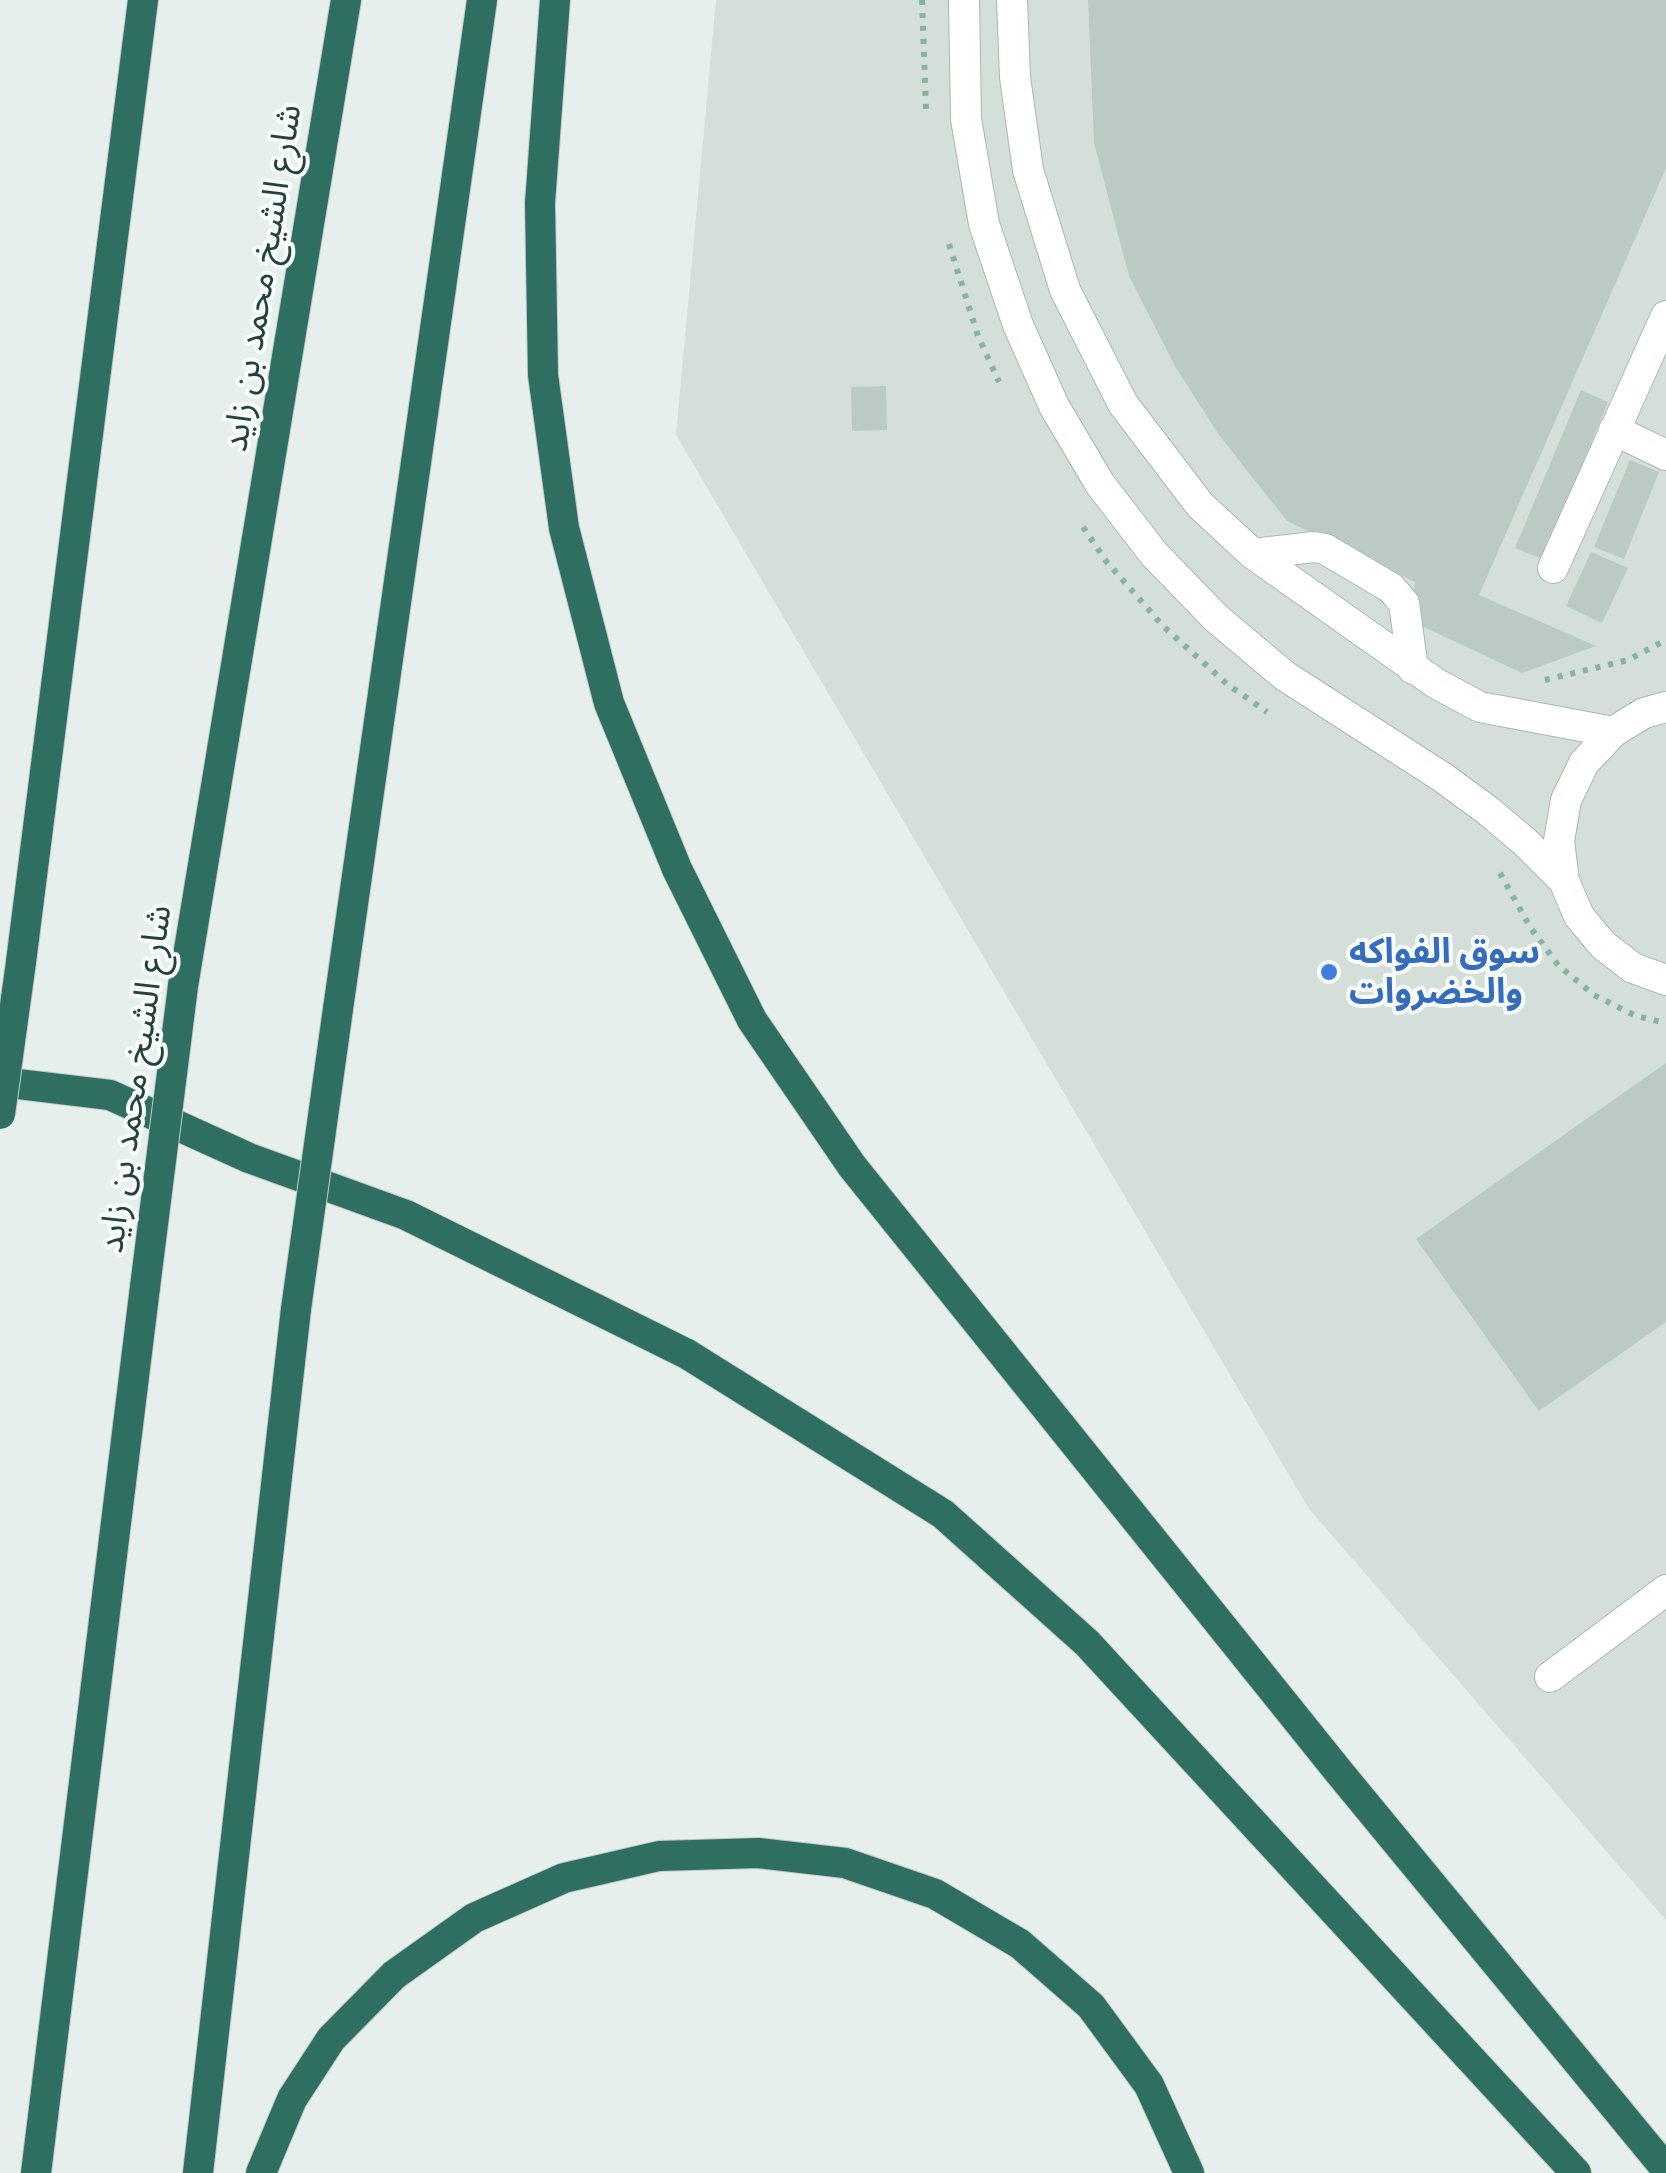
<!DOCTYPE html>
<html>
<head>
<meta charset="utf-8">
<style>
	body { margin:0 }
	canvas { display:block; background:#e6efeb }
</style>
</head>
<body>
<canvas width="1666" height="2173"></canvas>
<script>
const ctx = document.querySelector('canvas').getContext('2d');
ctx.lineJoin = 'round';
function fill(path, color) {
  ctx.fillStyle = color;
  ctx.fill(path, 'evenodd');
}
function shape(rows) {
  const path = new Path2D();
  for (const r of rows) {
    path.moveTo(r[0], r[1]);
    for (let i = 2; i < r.length; i += 2) path.lineTo(r[i], r[i + 1]);
  }
  return path;
}
function trace(path, color, width, dash) {
  ctx.strokeStyle = color;
  ctx.lineWidth = width;
  ctx.lineCap = dash ? 'butt' : 'round';
  ctx.setLineDash(dash || []);
  ctx.stroke(path);
}
function write(font, color, halo, rows, align = 'center') {
  ctx.font = font + ' Lato,"Noto Sans Arabic",sans-serif';
  ctx.lineWidth = 8;
  ctx.setLineDash([]);
  ctx.textBaseline = 'middle';
  ctx.strokeStyle = halo;
  ctx.fillStyle = color;
  for (const [text, x, y, turn = 0] of rows) {
    ctx.save();
    ctx.translate(x, y);
    ctx.rotate((+turn || 0) * Math.PI / 180);
    ctx.textAlign = isNaN(turn) ? turn : align;
    if (halo) ctx.strokeText(text, 0, 0);
    ctx.fillText(text, 0, 0);
    ctx.restore();
  }
}
const built = shape([
	[716,0,1666,0,1666,1920,1309,1509,676,435]
]);
const building = shape([
	[1088,0,1666,0,1666,168,1479,595,1596,646,1522,673,1411,621,1415,582,1287,521,1219,435,1176,368,1129,276,1094,143],
	[886,386,887,430,852,431,851,387],
	[1581,390,1608,402,1543,559,1515,548],
	[1630,460,1659,472,1624,559,1594,547],
	[1591,552,1628,568,1602,623,1566,606],
	[1666,1063,1666,1322,1539,1411,1416,1239]
]);
const path = shape([
	[922,0,926,109],
	[949,244,978,336,999,382],
	[1083,527,1106,561,1163,626,1227,684,1267,712],
	[1545,680,1628,660,1666,640],
	[1500,873,1530,927,1558,965,1594,995,1636,1016,1666,1023]
]);
const minor = shape([
	[964,0,966,119,984,224,1018,325,1054,406,1100,484,1154,554,1216,618,1285,676,1442,777,1487,810,1525,842,1564,881],
	[1012,0,1015,77,1028,170,1065,290,1123,404,1200,505,1253,554,1437,684,1480,707,1613,732],
	[1614,430,1666,455],
	[1253,554,1314,547,1325,549,1391,588,1404,603,1413,669],
	[1553,568,1666,316],
	[1666,707,1644,713,1613,732,1584,763,1566,800,1559,841,1564,881,1579,916,1603,945,1633,968,1666,980],
	[1550,1677,1666,1590]
]);
const highway = shape([
	[555,0,540,203,543,375,564,528,609,703,677,869,752,1020,852,1166,1339,1772,1666,2169],
	[21,962,143,0],
	[183,986,346,0],
	[338,1009,482,0],
	[0,1082,110,1095,249,1158,406,1215,687,1354,943,1514,1087,1643,1576,2173],
	[36,2173,145,1287],
	[198,2173,296,1309],
	[261,2173,292,2099,331,2039,394,1975,474,1918,564,1878,659,1856,758,1853,845,1863,935,1894,1020,1944,1091,2006,1149,2085,1189,2173]
]);
const highwayBridge = shape([
	[0,1114,21,962],
	[145,1287,183,986],
	[296,1309,338,1009]
]);
const markers = [
	[1329,972,10,"#3f7fe0"]
];
const streetNames = [
	["شارع الشيخ محمد بن زايد",262,278,-81],
	["شارع الشيخ محمد بن زايد",135,1079,-82]
];
const shopNames = [
	["سوق الفواكه",1349,952],
	["والخضروات",1349,992]
];
fill(built, '#d4dfda');
fill(building, '#bbcac4');
trace(minor, '#a8b8b2', 32);
trace(highway, '#c2cac8', 32);
trace(path, '#86b3a5', 6, [5, 8]);
trace(minor, '#fff', 30);
trace(highway, '#2f6f62', 30);
trace(highwayBridge, '#c2cac8', 32, []);
trace(highwayBridge, '#2f6f62', 30);
for (const [x, y, r, color] of markers) {
  const dot = new Path2D();
  dot.arc(x, y, r, 0, 2 * Math.PI);
  ctx.fillStyle = color;
  ctx.fill(dot);
  trace(dot, '#f7fbf9', 4);
}
write('35px', '#24423a', '#f7fbf9', streetNames);
write('bold 35px', '#366cbe', '#f7fbf9', shopNames, 'left');
</script>
</body>
</html>
